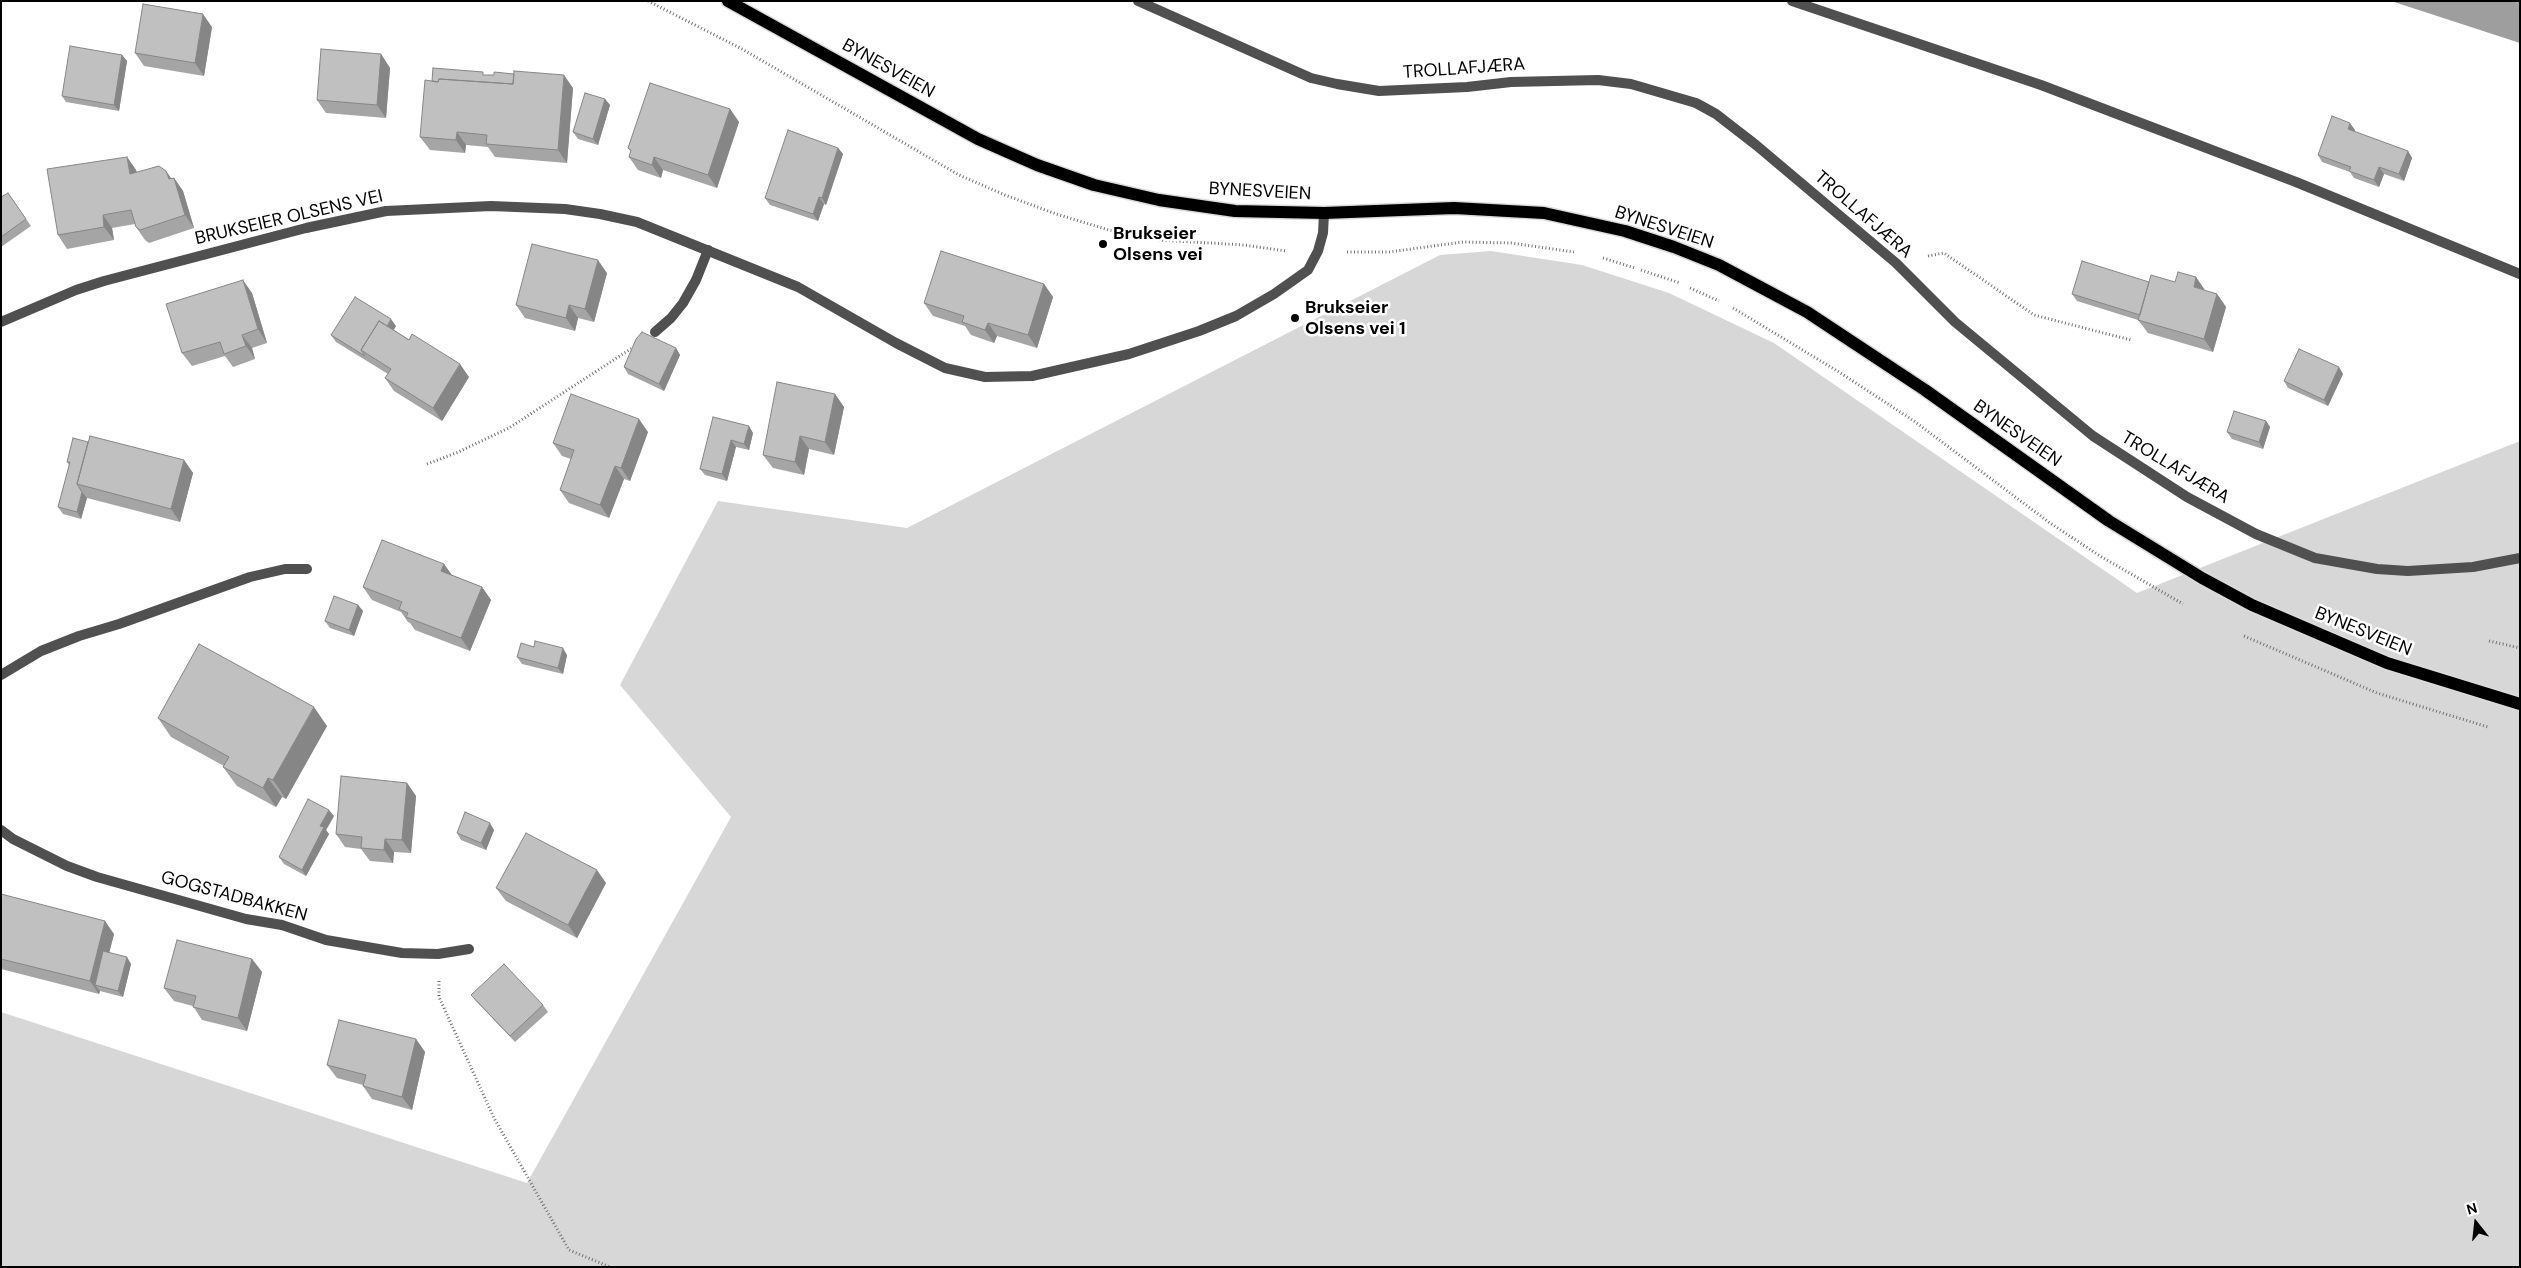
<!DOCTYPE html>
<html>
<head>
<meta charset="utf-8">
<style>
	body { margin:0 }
	#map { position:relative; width:2521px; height:1268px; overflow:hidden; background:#fff; font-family:"DM Sans",sans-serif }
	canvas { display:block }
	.frame { position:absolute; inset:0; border:2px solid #000; pointer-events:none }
	.north { position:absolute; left:2451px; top:1198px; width:50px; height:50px; -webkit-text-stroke:4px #fff; paint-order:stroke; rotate:344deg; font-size:14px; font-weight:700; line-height:20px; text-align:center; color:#000 }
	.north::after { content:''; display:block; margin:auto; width:18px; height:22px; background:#000; clip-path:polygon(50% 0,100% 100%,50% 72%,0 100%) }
</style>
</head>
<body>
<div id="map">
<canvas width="2521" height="1268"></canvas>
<div class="frame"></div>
<div class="north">N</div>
</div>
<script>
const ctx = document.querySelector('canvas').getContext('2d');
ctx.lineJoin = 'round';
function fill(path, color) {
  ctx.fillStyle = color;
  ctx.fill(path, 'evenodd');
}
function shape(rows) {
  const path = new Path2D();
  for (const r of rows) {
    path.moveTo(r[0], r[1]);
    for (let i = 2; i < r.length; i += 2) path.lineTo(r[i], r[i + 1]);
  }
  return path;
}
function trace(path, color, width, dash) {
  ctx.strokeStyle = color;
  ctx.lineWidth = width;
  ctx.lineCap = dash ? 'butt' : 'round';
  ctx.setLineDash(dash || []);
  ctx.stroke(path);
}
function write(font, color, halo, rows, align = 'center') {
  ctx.font = font + ' "DM Sans",sans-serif';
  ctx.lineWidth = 5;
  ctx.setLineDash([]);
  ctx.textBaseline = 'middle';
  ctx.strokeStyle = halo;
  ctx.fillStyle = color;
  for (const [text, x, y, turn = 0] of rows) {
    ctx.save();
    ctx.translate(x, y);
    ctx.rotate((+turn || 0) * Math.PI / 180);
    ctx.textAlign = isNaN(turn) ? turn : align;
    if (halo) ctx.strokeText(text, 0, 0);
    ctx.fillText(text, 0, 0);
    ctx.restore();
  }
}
const green = shape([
	[1491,251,1582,265,1669,293,1774,343,2137,593,2520,441,2520,1267,1,1267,1,1012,527,1183,731,817,620,685,718,501,907,528,1440,255]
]);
const water = shape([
	[2391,1,2520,1,2520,43]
]);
const path = shape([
	[648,1,742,49,959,175,1005,195,1056,214,1109,230,1159,240,1244,245,1286,251],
	[1347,252,1389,252,1463,242,1511,243,1574,252],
	[1928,256,1944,253,2034,315,2131,340],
	[1603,258,1635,268],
	[1641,270,1680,283],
	[1690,288,1719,301],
	[1733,308,1839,372,1914,421,2050,523,2100,556,2183,604],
	[427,464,456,453,509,428,632,348],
	[2244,636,2377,693,2488,727],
	[2489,641,2520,648],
	[439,981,439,997,494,1118,569,1250,610,1267]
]);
const lane = shape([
	[655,332,671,318,683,303,696,280,708,250],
	[1,675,41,651,79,636,119,624,250,577,285,569,307,569]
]);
const street = shape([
	[1138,1,1311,78,1337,84,1379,91,1467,87,1511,82,1598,80,1631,84,1696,103,1716,114,1756,145,1896,263,1955,322,2093,436,2187,497,2256,534,2315,558,2377,569,2408,571,2473,567,2520,558],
	[1792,1,2041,85,2296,182,2520,274],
	[1,322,76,290,104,281,306,228,386,211,491,206,565,209,600,214,637,222,798,287,896,343,945,368,985,377,1032,376,1129,354,1199,331,1236,316,1274,294,1308,270,1318,251,1323,233,1324,213],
	[1,830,13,839,67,866,97,877,246,919,282,925,326,940,402,953,438,954,469,949]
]);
const primary = shape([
	[728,1,978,139,1037,165,1094,185,1159,200,1235,211,1324,213,1454,208,1544,213,1625,231,1674,247,1719,265,1807,312,1925,390,2109,521,2202,578,2252,605,2387,663,2520,704]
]);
const wall = shape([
	[212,27,204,76,144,66,135,53],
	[381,54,390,68,386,118,326,113,317,100],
	[122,55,127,61,119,111,66,102,62,96],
	[484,75,573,88,567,163,495,157,488,147,466,145,465,153,430,150,420,137,432,81],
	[605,99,610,105,598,145,578,139,573,132],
	[730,109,739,122,717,188,663,170,661,178,638,170,629,157,631,152,628,148],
	[2355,130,2354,132,2408,151,2412,158,2404,181,2384,174,2379,187,2354,178,2350,172,2322,162,2318,155],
	[838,148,843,154,826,205,824,204,818,221,770,205,765,198],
	[127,157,136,170,137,172,166,171,171,178,174,178,183,191,194,228,149,243,145,240,136,227,135,224,112,228,114,240,67,249,58,235],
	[8,193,31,226,1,247,1,197],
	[607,273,594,322,578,318,575,331,525,318,516,305],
	[2149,282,2175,282,2217,294,2226,307,2213,352,2148,333,2138,320,2077,301,2072,294],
	[1044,284,1053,297,1037,348,997,336,994,343,971,335,965,326,933,316,924,303],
	[252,293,267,343,252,348,255,359,233,367,225,356,192,366,182,353],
	[396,326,394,330,469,377,442,421,394,391,385,378,388,374,336,342,331,335],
	[676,348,680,355,664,391,628,374,624,367],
	[2343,374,2328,406,2288,388,2284,381],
	[835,394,844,407,834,455,809,449,804,475,773,468,763,455],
	[713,417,753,433,749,450,736,447,727,481,705,475,700,469],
	[2266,421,2270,427,2263,449,2232,439,2227,432],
	[648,432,630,481,624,479,609,518,569,503,560,490,571,459,562,456,553,443],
	[88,442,184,460,193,473,180,522,87,498,81,519,63,514,58,507,69,465,67,462],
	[444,564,452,575,482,587,491,600,470,651,415,630,410,623,408,622,401,612,372,600,363,587],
	[358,605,363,611,354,636,330,628,325,621],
	[567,655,563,674,522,664,517,657],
	[158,718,327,726,286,799,282,797,276,807,237,786,223,767,224,766,171,737],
	[407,783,416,796,411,853,394,852,393,863,370,861,361,849,345,847,336,834],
	[334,816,326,830,329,834,306,876,284,864,279,857],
	[494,830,486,850,461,840,457,833],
	[606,883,577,938,506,901,496,888],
	[1,894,114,934,109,952,131,964,123,997,100,991,99,994,1,969],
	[252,959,262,972,247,1031,202,1020,193,1006,174,1001,164,988],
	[471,995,543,1005,548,1012,515,1042,476,1001],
	[416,1039,425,1052,412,1110,372,1099,363,1086,363,1085,337,1078,327,1065]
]);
const shadedWall = shape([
	[203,14,212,27,204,76,195,63],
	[381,54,390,68,386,118,377,105],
	[122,55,127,61,119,111,114,105],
	[564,75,573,88,567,163,558,150],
	[605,99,610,105,598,145,593,139],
	[730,109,739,122,717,188,708,175],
	[2350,123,2355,130,2353,136,2348,129],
	[457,132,466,145,465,153,456,140],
	[838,148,843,154,826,205,822,198],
	[2408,151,2412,158,2404,181,2399,174],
	[127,157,136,170,139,187,130,174],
	[654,157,663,170,661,178,652,165],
	[2379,167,2384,174,2379,187,2374,180],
	[166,171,175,184,174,178,183,191,194,228,185,215],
	[819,197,824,204,818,221,813,214],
	[103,215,112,228,114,240,104,227],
	[598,260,607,273,594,322,585,309],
	[2196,277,2205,290,2194,287],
	[243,280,252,293,267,343,258,329],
	[1044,284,1053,297,1037,348,1028,335],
	[2217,294,2226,307,2213,352,2204,339],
	[569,305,578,318,575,331,566,318],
	[391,319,396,326,390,335,386,329],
	[988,323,997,336,994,343,985,330],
	[242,335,252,348,255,359,246,346],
	[676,348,680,355,664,391,659,384],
	[460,364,469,377,442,421,433,408],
	[2339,367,2343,374,2328,406,2324,400],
	[835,394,844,407,834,455,825,442],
	[639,419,648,432,630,481,621,468],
	[2266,421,2270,427,2263,449,2259,442],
	[749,426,753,433,749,450,744,444],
	[800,436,809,449,804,475,795,462],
	[731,440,736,447,727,481,722,474],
	[184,460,193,473,180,522,171,509],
	[615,466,624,479,609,518,600,505],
	[82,492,87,498,81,519,77,512],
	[444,564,453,577,441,571],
	[482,587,491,600,470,651,461,638],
	[358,605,363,611,354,636,349,630],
	[563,648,567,655,563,674,558,668],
	[314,707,327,726,286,799,273,780],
	[268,778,282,797,276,807,263,788],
	[407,783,416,796,411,853,402,840],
	[329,810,334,816,326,830,329,834,306,876,302,870,320,826],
	[490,823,494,830,486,850,481,843],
	[385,839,394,852,393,863,384,850],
	[597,870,606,883,577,938,568,925],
	[105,921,114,934,101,986,95,985,100,991,99,994,90,981],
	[127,957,131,964,123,997,118,991],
	[252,959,262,972,247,1031,238,1018],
	[416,1039,425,1052,412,1110,402,1097]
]);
const building = shape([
	[143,4,203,14,195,63,135,53,143,4],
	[70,46,122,55,114,105,62,96,70,46],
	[321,49,381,54,377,105,317,100,321,49],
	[433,68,483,72,483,75,494,75,494,72,514,74,513,84,439,79,438,82,432,81,433,68],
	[514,71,564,75,558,150,486,144,487,135,457,132,456,140,420,137,425,80,438,82,439,79,513,84,514,71],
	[650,83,730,109,708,175,654,157,652,165,629,157,631,150,628,148,650,83],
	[585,93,605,99,593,139,573,132,585,93],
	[2332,116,2350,123,2348,129,2408,151,2399,174,2379,167,2374,180,2349,171,2351,167,2318,155,2332,116],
	[788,130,838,148,822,198,819,197,813,214,765,198,788,130],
	[127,157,130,174,159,166,166,171,169,179,174,178,185,215,140,230,136,227,131,210,103,215,104,227,58,235,47,169,127,157],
	[8,193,26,219,1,237,1,197,8,193],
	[532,244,598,260,585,309,569,305,566,318,516,305,532,244],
	[941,251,1044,284,1028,335,988,323,985,330,962,322,964,316,924,303,941,251],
	[2082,261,2149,282,2140,315,2072,294,2082,261],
	[2178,272,2196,277,2194,287,2217,294,2204,339,2138,320,2151,275,2175,282,2178,272],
	[243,280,258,329,242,335,246,346,224,354,220,342,182,353,166,304,243,280],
	[355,297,391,319,387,326,379,321,361,350,365,356,331,335,355,297],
	[379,321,409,340,412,334,460,364,433,408,385,378,391,369,361,350,379,321],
	[642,332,676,348,659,384,624,367,636,339,642,332],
	[2299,349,2339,367,2324,400,2284,381,2299,349],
	[777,382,835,394,825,442,800,436,795,462,763,455,777,382],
	[571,394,639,419,621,468,615,466,600,505,560,490,574,450,553,443,571,394],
	[2234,411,2266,421,2259,442,2227,432,2234,411],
	[713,417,749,426,744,444,731,440,722,474,700,469,713,417],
	[90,436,184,460,171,509,77,484,90,436],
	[73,438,88,442,77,484,82,492,77,512,58,507,70,462,67,462,73,438],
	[382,540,444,564,441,571,482,587,461,638,406,617,408,613,399,609,402,602,363,587,382,540],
	[334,596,358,605,349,630,325,621,334,596],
	[535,641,563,648,558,668,517,657,521,643,534,647,535,641],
	[199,644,314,707,273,780,268,778,263,788,223,767,229,757,158,718,199,644],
	[341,776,407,783,402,840,385,839,384,850,361,848,362,837,336,834,341,776],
	[308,799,329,810,320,826,324,827,302,870,279,857,308,799],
	[465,812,490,823,481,843,457,833,465,812],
	[526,833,597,870,568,925,496,888,526,833],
	[1,894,105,921,90,981,1,959,1,894],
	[177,940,252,959,238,1018,193,1007,196,996,164,988,177,940],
	[103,951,127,957,118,991,95,985,103,951],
	[504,964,543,1005,510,1036,471,995,504,964],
	[339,1020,416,1039,402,1097,363,1086,366,1075,327,1065,339,1020]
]);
const markers = [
	[1103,244,5,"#000"],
	[1295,318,5,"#000"]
];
const streetNames = [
	["BYNESVEIEN",888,69,29],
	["TROLLAFJÆRA",1464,69,-4],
	["BYNESVEIEN",1260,192,3],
	["TROLLAFJÆRA",1863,215,41],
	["BRUKSEIER OLSENS VEI",289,218,-13],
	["BYNESVEIEN",1664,228,18],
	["BYNESVEIEN",2017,434,35],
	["TROLLAFJÆRA",2175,468,31],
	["BYNESVEIEN",2363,632,22],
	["GOGSTADBAKKEN",234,897,15]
];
const poiNames = [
	["Brukseier",1113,234],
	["Olsens vei",1113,255],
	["Brukseier",1305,308],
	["Olsens vei 1",1305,329]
];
fill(green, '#d7d7d7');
fill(water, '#9e9e9e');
trace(primary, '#dbdbdb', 15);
trace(path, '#727272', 3, [1, 2.5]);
trace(lane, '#505050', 10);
trace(street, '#505050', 10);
trace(primary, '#000', 12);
fill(wall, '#a5a5a5');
fill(shadedWall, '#868686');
fill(building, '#c0c0c0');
trace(building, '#868686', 1);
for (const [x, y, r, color] of markers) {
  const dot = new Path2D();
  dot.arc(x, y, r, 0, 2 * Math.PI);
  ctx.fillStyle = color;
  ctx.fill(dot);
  trace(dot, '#fff', 2);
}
write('18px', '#000', '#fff', streetNames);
write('bold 18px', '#000', '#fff', poiNames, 'left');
</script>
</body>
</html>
